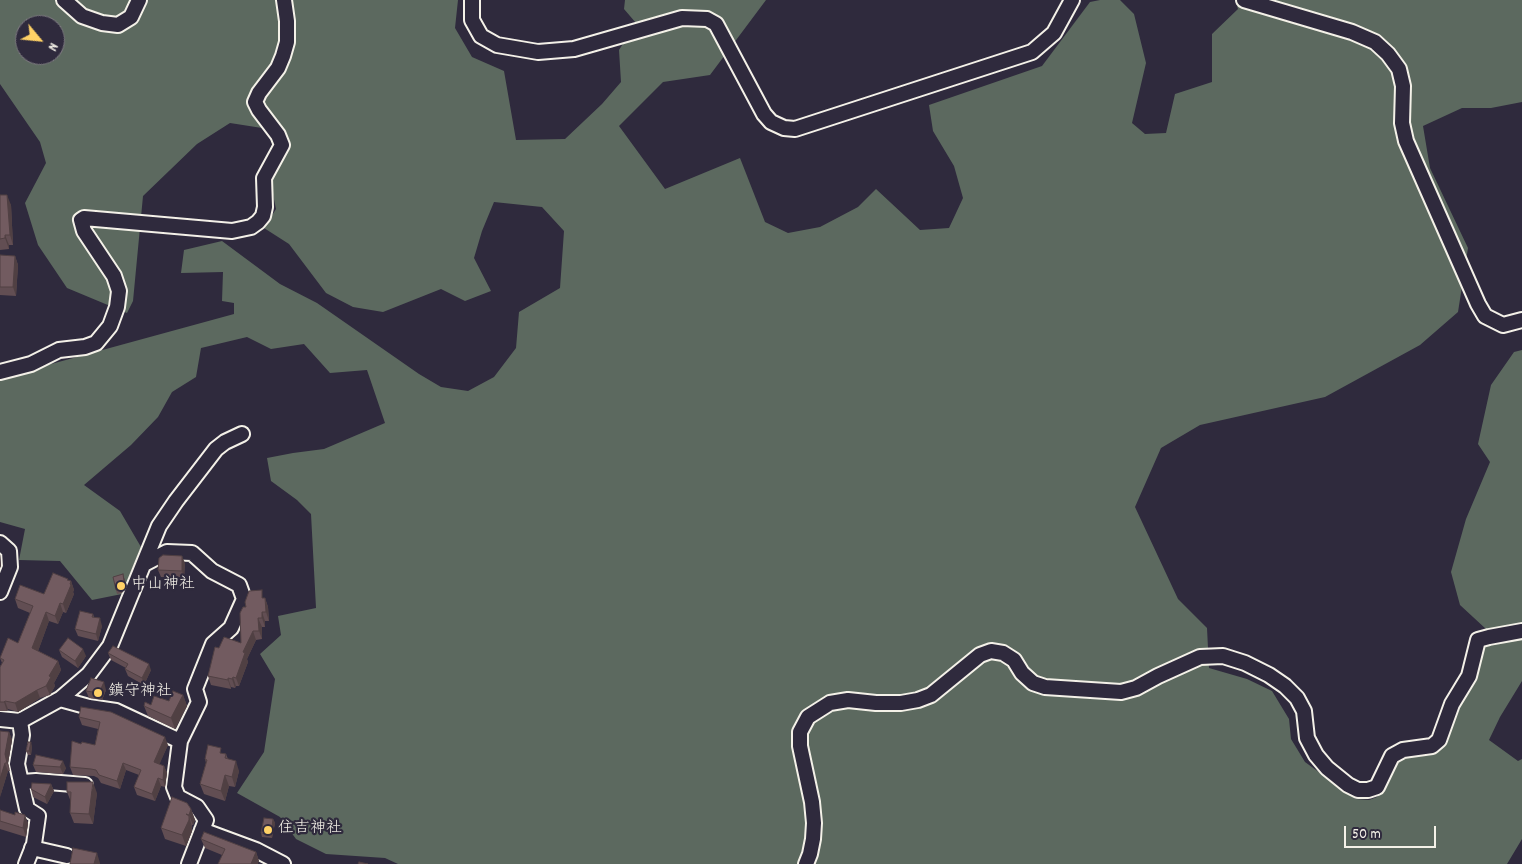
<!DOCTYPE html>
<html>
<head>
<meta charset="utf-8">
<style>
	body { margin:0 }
	#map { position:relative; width:1522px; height:864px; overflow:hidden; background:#2f2a3d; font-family:Dekko,sans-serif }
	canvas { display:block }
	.north { position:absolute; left:15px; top:15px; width:50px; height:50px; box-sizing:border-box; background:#2f2a3d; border:1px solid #7e7a81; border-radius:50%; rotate:118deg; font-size:14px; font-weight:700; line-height:20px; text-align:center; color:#f4f1e8 }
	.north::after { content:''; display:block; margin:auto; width:18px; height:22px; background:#ffd166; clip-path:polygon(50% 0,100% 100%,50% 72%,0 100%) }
	.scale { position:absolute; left:1344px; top:826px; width:92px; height:22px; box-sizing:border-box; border:2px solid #f4f1e8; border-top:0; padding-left:6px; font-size:15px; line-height:18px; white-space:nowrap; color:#f4f1e8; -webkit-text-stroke:4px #2f2a3d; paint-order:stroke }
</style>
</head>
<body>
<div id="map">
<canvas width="1522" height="864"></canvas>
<div class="north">N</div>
<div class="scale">50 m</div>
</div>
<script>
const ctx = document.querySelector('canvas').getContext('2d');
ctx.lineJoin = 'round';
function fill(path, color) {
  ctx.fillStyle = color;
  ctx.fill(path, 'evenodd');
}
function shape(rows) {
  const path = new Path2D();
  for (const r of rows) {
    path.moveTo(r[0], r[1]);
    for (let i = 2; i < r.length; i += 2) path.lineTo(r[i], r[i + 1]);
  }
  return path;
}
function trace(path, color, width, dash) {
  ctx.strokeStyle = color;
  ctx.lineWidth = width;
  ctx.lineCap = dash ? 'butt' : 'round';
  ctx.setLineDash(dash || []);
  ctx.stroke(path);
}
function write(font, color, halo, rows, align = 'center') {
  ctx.font = font + ' Dekko,"Klee One",sans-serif';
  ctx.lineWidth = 4.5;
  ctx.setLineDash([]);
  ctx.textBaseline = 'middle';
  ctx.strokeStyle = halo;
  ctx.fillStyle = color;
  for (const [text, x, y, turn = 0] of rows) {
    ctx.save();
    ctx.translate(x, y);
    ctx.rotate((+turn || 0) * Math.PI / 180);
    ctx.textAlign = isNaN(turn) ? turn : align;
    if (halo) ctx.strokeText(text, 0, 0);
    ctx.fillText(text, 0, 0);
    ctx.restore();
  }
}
const green = shape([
	[0,0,458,0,455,28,472,57,504,71,516,140,565,139,602,104,621,82,619,50,636,23,624,9,625,0,766,0,710,75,663,82,619,126,665,189,740,158,765,222,788,233,820,227,858,207,876,189,920,230,949,228,963,198,954,166,933,131,929,105,1042,66,1090,2,1100,0,1120,0,1134,14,1146,63,1132,123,1145,134,1166,133,1175,94,1212,82,1212,34,1238,9,1235,0,1522,0,1522,102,1491,108,1462,108,1423,126,1430,168,1468,248,1458,312,1420,345,1325,397,1200,425,1161,448,1135,507,1178,599,1207,628,1209,668,1247,679,1272,691,1289,719,1291,739,1305,762,1356,799,1369,800,1377,797,1388,781,1393,768,1402,758,1431,755,1445,745,1454,709,1477,666,1486,629,1460,605,1451,572,1466,519,1490,462,1478,444,1491,385,1514,352,1522,350,1522,681,1500,717,1489,740,1518,761,1522,759,1522,839,1507,864,398,864,385,858,326,854,296,839,280,817,237,793,264,752,275,679,260,654,281,635,278,616,316,608,311,514,297,500,271,481,267,458,293,453,324,449,385,423,367,370,330,373,304,344,271,349,247,337,201,348,196,377,172,392,158,417,131,445,84,485,120,511,141,547,122,594,92,600,60,561,19,560,25,529,0,522,0,378,234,314,234,303,222,301,223,272,181,273,184,250,222,241,280,284,317,303,419,374,441,387,468,391,494,377,516,348,519,312,560,288,564,231,542,207,494,202,482,231,474,258,491,291,465,301,441,289,383,312,353,307,326,293,289,244,264,228,276,209,270,180,289,147,262,128,230,123,197,144,143,196,133,301,127,313,67,288,38,245,25,203,46,163,40,142,0,84],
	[25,25,55,25,55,55,25,55]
]);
const minor = shape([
	[64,0,82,16,102,23,118,25,131,17,139,0],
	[472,0,472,20,481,36,497,45,538,52,574,49,682,18,707,19,716,24,764,114,771,122,784,128,795,129,1032,52,1054,33,1072,0],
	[1244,0,1352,32,1375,42,1388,54,1399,69,1403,86,1402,123,1406,141,1478,304,1485,316,1503,325,1522,320],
	[0,372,31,364,59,350,85,347,96,343,110,326,117,307,119,291,114,276,84,231,81,220,84,218,232,231,251,227,258,222,263,216,265,207,264,178,282,145,278,135,259,110,255,102,259,93,278,68,283,56,287,42,287,21,284,0],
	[0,543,9,551,10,567,0,592],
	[144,564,167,552,192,553,212,571,239,585,244,599,231,628,213,644,195,689,199,702,180,741,174,787,178,797,197,807,206,820,189,864],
	[60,699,89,707,116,711,180,741],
	[0,719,20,721,60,699,89,674,110,646,159,526,176,501,216,449,225,442,242,434],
	[20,721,22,735,17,764,27,809,38,816,34,844,26,864],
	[22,782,36,781,85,785],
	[202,830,256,850,283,864],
	[32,848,67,856],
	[806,864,810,854,813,839,814,823,812,802,800,746,800,732,808,717,830,703,848,700,876,703,901,703,918,700,931,695,980,655,991,651,1003,653,1014,660,1022,673,1033,683,1045,687,1121,692,1136,688,1158,676,1200,657,1223,656,1245,663,1269,675,1285,686,1297,698,1304,711,1307,738,1316,755,1327,768,1348,785,1358,790,1368,790,1377,787,1392,756,1403,750,1432,746,1439,740,1452,704,1469,676,1478,640,1489,637,1522,631]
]);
const wall = shape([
	[0,195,11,205,13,245,9,245,9,249,0,250],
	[15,256,18,265,16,296,0,295,0,261],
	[185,563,184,578,161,577,158,570],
	[124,578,126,584,122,593,117,594,116,590],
	[68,579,68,580,71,581,74,590,73,592,74,594,66,613,63,612,58,624,49,621,38,651,58,661,61,670,54,683,55,686,50,695,40,698,18,712,8,709,7,711,0,711,0,667,2,663,0,658,18,643,30,613,18,608,15,599,44,594],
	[265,598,268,607,269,621,265,621,265,627,262,627,262,639,256,640,247,659,248,662,239,686,236,686,235,688,231,687,231,689,211,685,208,676,219,648,241,643,246,607],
	[93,614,94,617,102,626,98,641,78,636,75,629],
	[59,650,86,656,78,668,62,657],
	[108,653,151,670,144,685,128,676,125,669,126,668,111,660],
	[106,690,102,700,89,698,86,691],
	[183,695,187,706,175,729,148,716,144,706,169,701],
	[81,707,168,745,159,764,164,766,167,773,165,787,161,786,155,801,137,795,134,787,139,775,126,770,120,789,101,783,98,778,94,776,73,775,70,767,81,744,95,745,98,729,82,725,79,717],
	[9,732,12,740,8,763,10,771,8,771,0,797],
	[32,746,31,755,28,755,26,751],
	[223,753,226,754,228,759,239,771,235,787,229,786,225,801,204,794,200,784,206,763,205,759],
	[36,755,66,768,63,774,36,772,33,765],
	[51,784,54,791,47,804,33,797,31,789],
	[67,792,97,793,93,824,74,823,70,813,71,802],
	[191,809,195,820,193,825,192,825,192,831,186,846,165,839,161,828],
	[0,810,28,823,26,837,0,829],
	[273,819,275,823,272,838,262,837,261,833],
	[201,839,256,852,259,861,222,855,205,848]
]);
const shadedWall = shape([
	[7,195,11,205,13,245,10,235],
	[5,235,9,245,9,249,5,238],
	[15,256,18,265,16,296,13,287],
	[0,554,1,566,0,568],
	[182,556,185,563,184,578,182,571],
	[123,574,126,584,122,593,121,589],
	[68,579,70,584,71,581,74,590,73,592,74,594,66,613,63,604],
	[265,598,268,607,269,621,266,612],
	[60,603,63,612,58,624,55,616],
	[46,612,49,621,36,657,32,648],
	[262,612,265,621,265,627,262,618],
	[100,618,102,626,98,641,96,634],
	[258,618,262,627,262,639,259,631],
	[253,631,256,640,247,659,248,662,239,686,236,678,243,652],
	[83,649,86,656,78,668,75,661],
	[58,661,61,670,54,683,55,686,50,695,46,686,49,676],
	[149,664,151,670,144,685,142,678],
	[233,677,236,686,235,688,232,679],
	[228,678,231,687,231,689,228,680],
	[104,682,106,690,102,700,99,693],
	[37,690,40,698,18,712,15,703],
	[183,695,187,706,175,729,171,718],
	[5,701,8,709,7,711,4,702],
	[9,732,12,740,8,763,10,771,7,763,5,754],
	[165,737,168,745,157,770,154,762],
	[31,742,32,746,31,755,29,751],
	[63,761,66,768,63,774,60,767],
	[236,761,239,771,235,787,232,777],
	[5,763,8,771,0,797,0,779],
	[123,763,126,770,120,789,117,781],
	[164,766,167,773,165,787,163,780],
	[225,775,229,786,225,801,221,791],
	[158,778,161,786,155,801,152,794],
	[93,782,97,793,93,824,89,814],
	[51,784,54,791,47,804,45,797],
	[191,809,195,820,193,825,189,815],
	[25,815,28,823,26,837,23,828],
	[189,816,192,827,192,831,186,846,182,835],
	[273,819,275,823,272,838,271,835],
	[256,852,259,861,258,864,251,864],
	[97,853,100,863,100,864,94,864]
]);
const building = shape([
	[0,195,7,195,10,235,5,235,5,238,0,239,0,195],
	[0,255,15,256,13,287,0,287,0,255],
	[163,555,182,556,182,571,158,570,159,558,163,555],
	[53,573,68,579,67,580,71,581,70,584,71,585,63,604,60,603,55,616,46,612,32,648,58,661,49,676,51,677,46,686,37,690,15,703,5,701,4,702,0,702,0,667,4,660,0,658,8,638,18,643,33,606,15,599,20,585,44,594,53,573],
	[123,574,124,581,121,589,116,590,113,577,123,574],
	[262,590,262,598,265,598,266,612,262,612,262,618,258,618,259,631,253,631,243,652,245,653,236,678,233,677,232,679,228,678,228,680,208,676,215,647,219,648,224,637,241,643,240,613,243,607,246,607,245,602,249,591,262,590],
	[80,611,93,614,92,617,100,618,96,634,75,629,80,611],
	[68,638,83,649,75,661,59,650,68,638],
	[113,646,149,664,142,678,125,669,128,664,108,653,113,646],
	[91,678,104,682,99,693,86,691,91,678],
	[173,691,183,695,171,718,144,706,145,702,151,705,154,696,169,701,173,691],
	[81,707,111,712,165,737,154,762,164,766,163,780,158,778,152,794,134,787,141,770,123,763,117,781,99,775,96,770,91,769,70,767,72,741,81,744,82,742,95,745,100,722,79,717,81,707],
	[0,731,9,732,5,754,7,763,5,763,0,779,0,731],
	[28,742,31,742,29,751,26,751,28,742],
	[208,745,221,748,220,753,226,754,225,758,236,761,232,777,225,775,221,791,200,784,207,760,205,759,208,745],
	[36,755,63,761,60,767,33,765,36,755],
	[67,782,93,782,89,814,70,813,71,792,67,792,67,782],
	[32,783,51,784,45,797,31,789,32,783],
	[172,797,187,803,191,809,189,815,186,814,189,816,189,820,182,835,161,828,172,797],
	[0,810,15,815,15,812,25,815,23,828,0,821,0,810],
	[264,818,273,819,271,835,261,833,264,818],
	[204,832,256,852,251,864,218,864,225,849,201,839,204,832],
	[73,848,97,853,94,864,70,864,73,848],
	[359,862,368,864,358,864,359,862]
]);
const markers = [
	[121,586,5,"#ffd166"],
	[98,693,5,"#ffd166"],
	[268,830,5,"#ffd166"]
];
const poiNames = [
	["中山神社",131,586],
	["鎮守神社",108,693],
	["住吉神社",278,830]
];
fill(green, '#5c695f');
trace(minor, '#f4f1e8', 18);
trace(minor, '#2f2a3d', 14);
fill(wall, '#624e53');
fill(shadedWall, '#504043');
fill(building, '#725b60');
trace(building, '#504043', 1);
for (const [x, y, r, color] of markers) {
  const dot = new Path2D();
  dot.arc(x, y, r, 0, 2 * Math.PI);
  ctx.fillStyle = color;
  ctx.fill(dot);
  trace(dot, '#2f2a3d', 2);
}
write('16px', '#f4f1e8', '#2f2a3d', poiNames, 'left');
</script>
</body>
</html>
